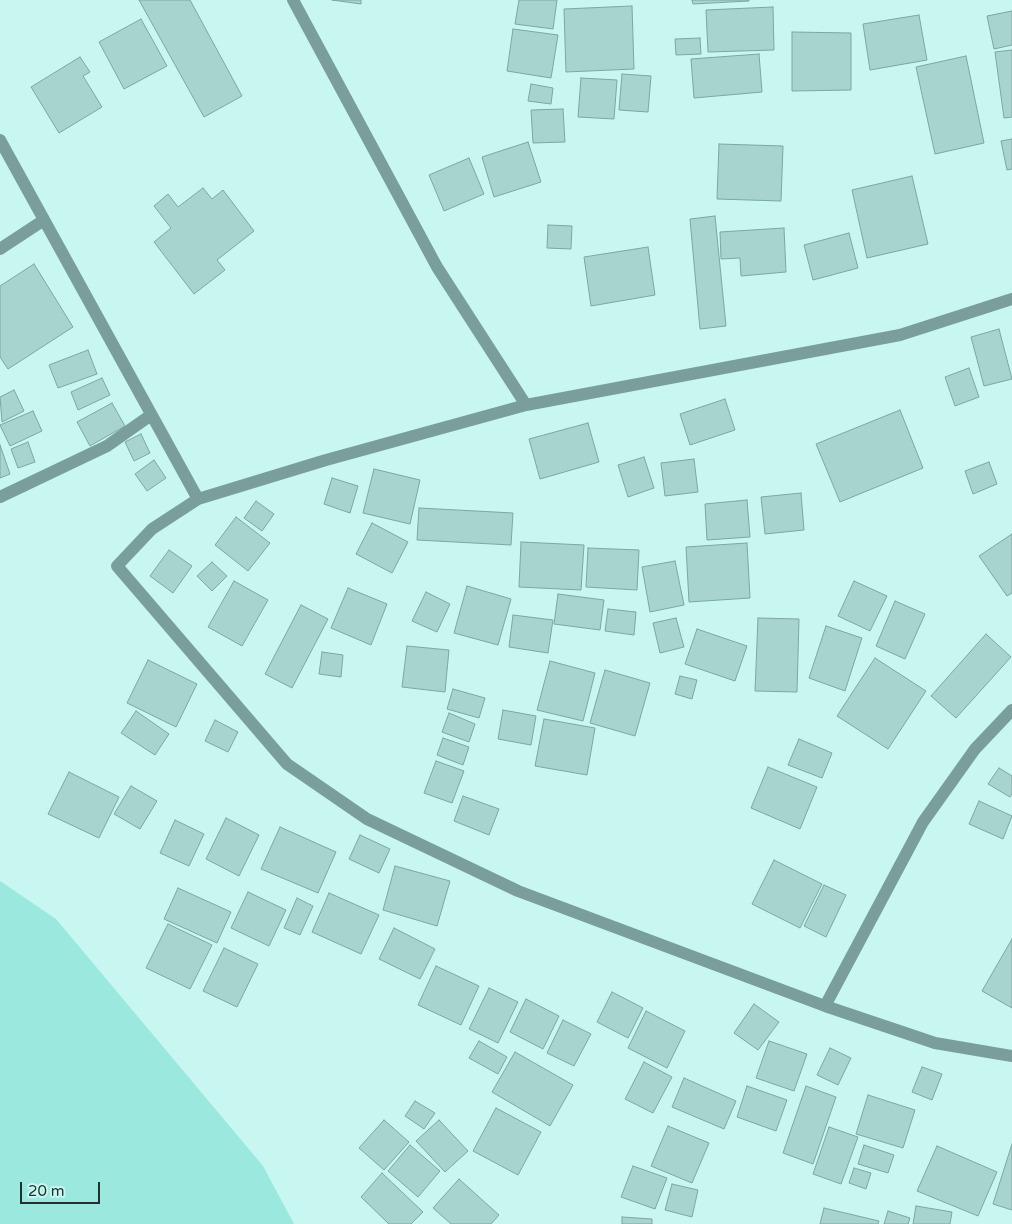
<!DOCTYPE html>
<html>
<head>
<meta charset="utf-8">
<style>
	body { margin:0 }
	#map { position:relative; width:1012px; height:1224px; overflow:hidden; background:#c8f6f0; font-family:"Varela Round",sans-serif }
	canvas { display:block }
	.scale { position:absolute; left:20px; top:1182px; width:80px; height:22px; box-sizing:border-box; border:2px solid #1f312f; border-top:0; padding-left:6px; font-size:15px; line-height:18px; white-space:nowrap; color:#1f312f; -webkit-text-stroke:4px #c8f6f0; paint-order:stroke }
</style>
</head>
<body>
<div id="map">
<canvas width="1012" height="1224"></canvas>
<div class="scale">20 m</div>
</div>
<script>
const ctx = document.querySelector('canvas').getContext('2d');
ctx.lineJoin = 'round';
function fill(path, color) {
  ctx.fillStyle = color;
  ctx.fill(path, 'evenodd');
}
function shape(rows) {
  const path = new Path2D();
  for (const r of rows) {
    path.moveTo(r[0], r[1]);
    for (let i = 2; i < r.length; i += 2) path.lineTo(r[i], r[i + 1]);
  }
  return path;
}
function trace(path, color, width, dash) {
  ctx.strokeStyle = color;
  ctx.lineWidth = width;
  ctx.lineCap = dash ? 'butt' : 'round';
  ctx.setLineDash(dash || []);
  ctx.stroke(path);
}
const green = shape([
	[0,881,56,919,263,1166,294,1224,0,1224]
]);
const building = shape([
	[139,0,190,0,242,96,204,117,139,0],
	[332,0,361,0,361,4,332,0],
	[519,0,557,0,553,29,515,24,519,0],
	[692,0,749,0,749,1,693,4,692,0],
	[632,6,634,69,566,72,564,9,632,6],
	[773,7,774,50,708,52,706,10,773,7],
	[1012,11,1012,45,994,49,987,16,1012,11],
	[919,15,927,60,870,70,863,24,919,15],
	[141,19,167,66,124,89,99,42,141,19],
	[513,29,558,35,551,78,507,71,513,29],
	[792,32,851,33,851,90,792,91,792,32],
	[700,38,701,54,676,55,675,39,700,38],
	[1012,50,1012,117,1004,118,995,52,1012,50],
	[759,54,762,92,694,98,691,59,759,54],
	[966,56,984,143,935,154,916,67,966,56],
	[80,57,90,72,83,76,102,107,59,133,31,87,80,57],
	[622,74,651,76,648,112,619,110,622,74],
	[581,78,617,80,614,119,578,117,581,78],
	[531,84,553,88,551,104,528,101,531,84],
	[563,109,565,142,533,143,531,110,563,109],
	[1012,139,1012,169,1007,170,1001,141,1012,139],
	[528,142,541,182,494,197,482,157,528,142],
	[719,144,783,146,781,201,717,199,719,144],
	[469,158,484,194,444,211,429,175,469,158],
	[912,176,928,244,867,258,852,190,912,176],
	[203,188,212,199,223,190,254,231,217,260,225,270,194,294,154,242,171,228,154,206,168,194,178,207,203,188],
	[715,216,726,326,700,329,690,219,715,216],
	[548,225,572,226,571,249,547,248,548,225],
	[784,228,786,272,741,276,740,258,721,259,720,232,784,228],
	[849,233,858,268,813,280,804,245,849,233],
	[648,247,655,295,591,306,584,257,648,247],
	[34,264,73,327,8,369,0,357,0,286,34,264],
	[999,329,1012,379,984,386,971,337,999,329],
	[88,350,97,374,58,388,49,365,88,350],
	[969,368,979,397,955,406,945,377,969,368],
	[102,378,110,395,78,410,71,392,102,378],
	[14,390,24,411,2,422,0,397,14,390],
	[725,399,735,430,690,445,680,414,725,399],
	[112,403,125,426,90,446,77,422,112,403],
	[900,410,923,468,840,502,816,444,900,410],
	[33,411,42,431,10,446,0,425,33,411],
	[588,423,599,462,540,479,529,439,588,423],
	[141,434,150,453,134,461,125,442,141,434],
	[28,442,35,462,18,468,11,449,28,442],
	[0,445,10,474,0,478,0,445],
	[644,457,654,488,628,497,618,465,644,457],
	[694,459,698,492,665,496,661,463,694,459],
	[154,460,166,478,147,491,135,474,154,460],
	[989,462,997,484,973,494,965,471,989,462],
	[374,469,420,480,410,524,363,513,374,469],
	[332,478,358,486,350,513,324,504,332,478],
	[801,493,804,530,765,534,761,497,801,493],
	[747,500,750,537,707,540,705,504,747,500],
	[256,501,274,514,262,531,244,518,256,501],
	[419,508,513,513,511,545,417,540,419,508],
	[236,517,270,543,248,571,215,545,236,517],
	[372,523,408,542,392,573,356,554,372,523],
	[1012,534,1012,593,1007,596,979,556,1012,534],
	[521,542,584,545,581,590,519,587,521,542],
	[747,543,750,598,689,602,686,547,747,543],
	[588,548,639,550,637,590,586,587,588,548],
	[169,550,192,566,173,593,150,576,169,550],
	[675,561,684,605,650,612,642,567,675,561],
	[212,562,227,576,212,591,197,576,212,562],
	[234,581,268,600,242,646,208,627,234,581],
	[854,581,887,596,870,631,838,616,854,581],
	[467,586,511,599,498,645,454,633,467,586],
	[348,588,387,604,371,645,331,628,348,588],
	[426,592,450,604,437,632,412,621,426,592],
	[558,594,604,600,600,630,554,624,558,594],
	[895,601,925,614,905,659,876,646,895,601],
	[301,605,328,619,292,688,265,674,301,605],
	[608,609,636,612,634,635,605,631,608,609],
	[513,615,553,620,548,653,509,647,513,615],
	[676,618,684,647,660,653,653,623,676,618],
	[758,618,799,619,797,692,755,691,758,618],
	[826,626,862,638,845,691,809,678,826,626],
	[697,629,747,646,735,681,685,664,697,629],
	[986,634,1011,657,956,718,931,696,986,634],
	[407,646,449,650,445,692,402,687,407,646],
	[322,652,343,655,341,677,319,674,322,652],
	[875,658,926,691,888,749,837,716,875,658],
	[148,660,197,684,176,727,127,703,148,660],
	[550,661,595,673,583,721,537,710,550,661],
	[605,670,650,683,635,736,590,723,605,670],
	[680,676,697,680,692,699,675,694,680,676],
	[453,689,485,698,479,718,447,709,453,689],
	[503,710,536,716,531,745,498,739,503,710],
	[136,711,169,734,155,755,121,733,136,711],
	[449,713,475,724,469,742,442,732,449,713],
	[544,719,595,728,587,775,535,766,544,719],
	[215,720,238,732,228,752,205,741,215,720],
	[443,738,469,747,463,765,437,755,443,738],
	[799,739,832,753,822,778,788,765,799,739],
	[436,761,464,771,452,803,424,793,436,761],
	[768,767,817,787,800,829,751,808,768,767],
	[999,768,1012,776,1012,794,1010,797,988,784,999,768],
	[69,772,119,797,99,838,48,814,69,772],
	[131,786,157,801,140,829,114,814,131,786],
	[463,796,499,809,489,835,454,821,463,796],
	[979,801,1012,816,1003,839,969,824,979,801],
	[226,818,259,835,239,876,206,859,226,818],
	[175,820,204,834,189,866,160,853,175,820],
	[280,827,336,852,318,893,261,869,280,827],
	[360,835,390,849,379,873,349,859,360,835],
	[774,860,822,884,800,928,752,904,774,860],
	[395,866,450,881,437,926,383,910,395,866],
	[824,885,846,895,826,937,804,926,824,885],
	[178,888,231,912,217,943,164,919,178,888],
	[248,892,286,910,269,946,231,928,248,892],
	[329,893,379,915,361,954,312,932,329,893],
	[297,898,313,906,300,935,284,928,297,898],
	[168,924,212,945,190,989,146,968,168,924],
	[394,928,435,949,420,979,379,959,394,928],
	[1012,939,1012,1008,982,991,1012,939],
	[224,948,258,964,237,1007,203,991,224,948],
	[436,966,479,986,461,1025,418,1005,436,966],
	[489,988,518,1002,498,1043,469,1029,489,988],
	[612,992,643,1008,628,1038,597,1022,612,992],
	[526,999,559,1016,543,1049,510,1032,526,999],
	[754,1004,779,1022,758,1050,734,1033,754,1004],
	[646,1011,685,1031,667,1068,628,1048,646,1011],
	[563,1020,591,1034,574,1066,547,1053,563,1020],
	[479,1041,507,1057,498,1074,469,1058,479,1041],
	[769,1041,807,1054,794,1091,756,1078,769,1041],
	[830,1048,851,1058,838,1085,817,1075,830,1048],
	[515,1052,573,1085,550,1126,492,1092,515,1052],
	[644,1062,672,1077,653,1113,625,1099,644,1062],
	[922,1067,942,1074,932,1100,912,1092,922,1067],
	[684,1078,736,1101,724,1129,672,1107,684,1078],
	[747,1086,787,1100,776,1131,737,1117,747,1086],
	[806,1086,836,1097,813,1164,783,1153,806,1086],
	[868,1095,915,1110,903,1148,856,1134,868,1095],
	[415,1101,435,1113,424,1129,405,1116,415,1101],
	[496,1108,541,1132,518,1175,473,1151,496,1108],
	[384,1120,409,1142,384,1170,359,1148,384,1120],
	[439,1120,468,1151,445,1172,416,1141,439,1120],
	[668,1126,709,1143,692,1183,651,1166,668,1126],
	[829,1127,858,1137,841,1184,813,1174,829,1127],
	[1012,1144,1012,1210,993,1204,1012,1144],
	[410,1145,440,1171,418,1197,388,1171,410,1145],
	[864,1145,894,1155,888,1173,858,1164,864,1145],
	[937,1146,997,1172,978,1216,917,1191,937,1146],
	[633,1166,667,1178,655,1209,621,1197,633,1166],
	[854,1168,871,1173,866,1189,849,1183,854,1168],
	[382,1173,423,1212,411,1224,389,1224,361,1197,382,1173],
	[459,1179,499,1215,491,1224,451,1224,433,1208,459,1179],
	[672,1184,698,1190,692,1217,665,1210,672,1184],
	[916,1206,952,1212,950,1224,913,1224,916,1206],
	[824,1208,879,1221,878,1224,820,1224,824,1208],
	[888,1211,910,1218,908,1224,884,1224,888,1211],
	[622,1217,652,1219,652,1224,622,1224,622,1217]
]);
const minor = shape([
	[293,0,437,267,526,405],
	[0,140,198,499],
	[0,249,44,220],
	[1012,299,900,335,526,405,326,460,198,499,152,529,117,566,287,764,367,819,518,891,825,1006,935,1043,1012,1056],
	[0,497,107,446,151,415],
	[825,1006,923,822,975,749,1012,710]
]);
fill(green, '#9be8df');
fill(building, '#a8d4cf');
trace(building, '#7ca7a1', 1);
trace(minor, '#7a9e9a', 12);
</script>
</body>
</html>
